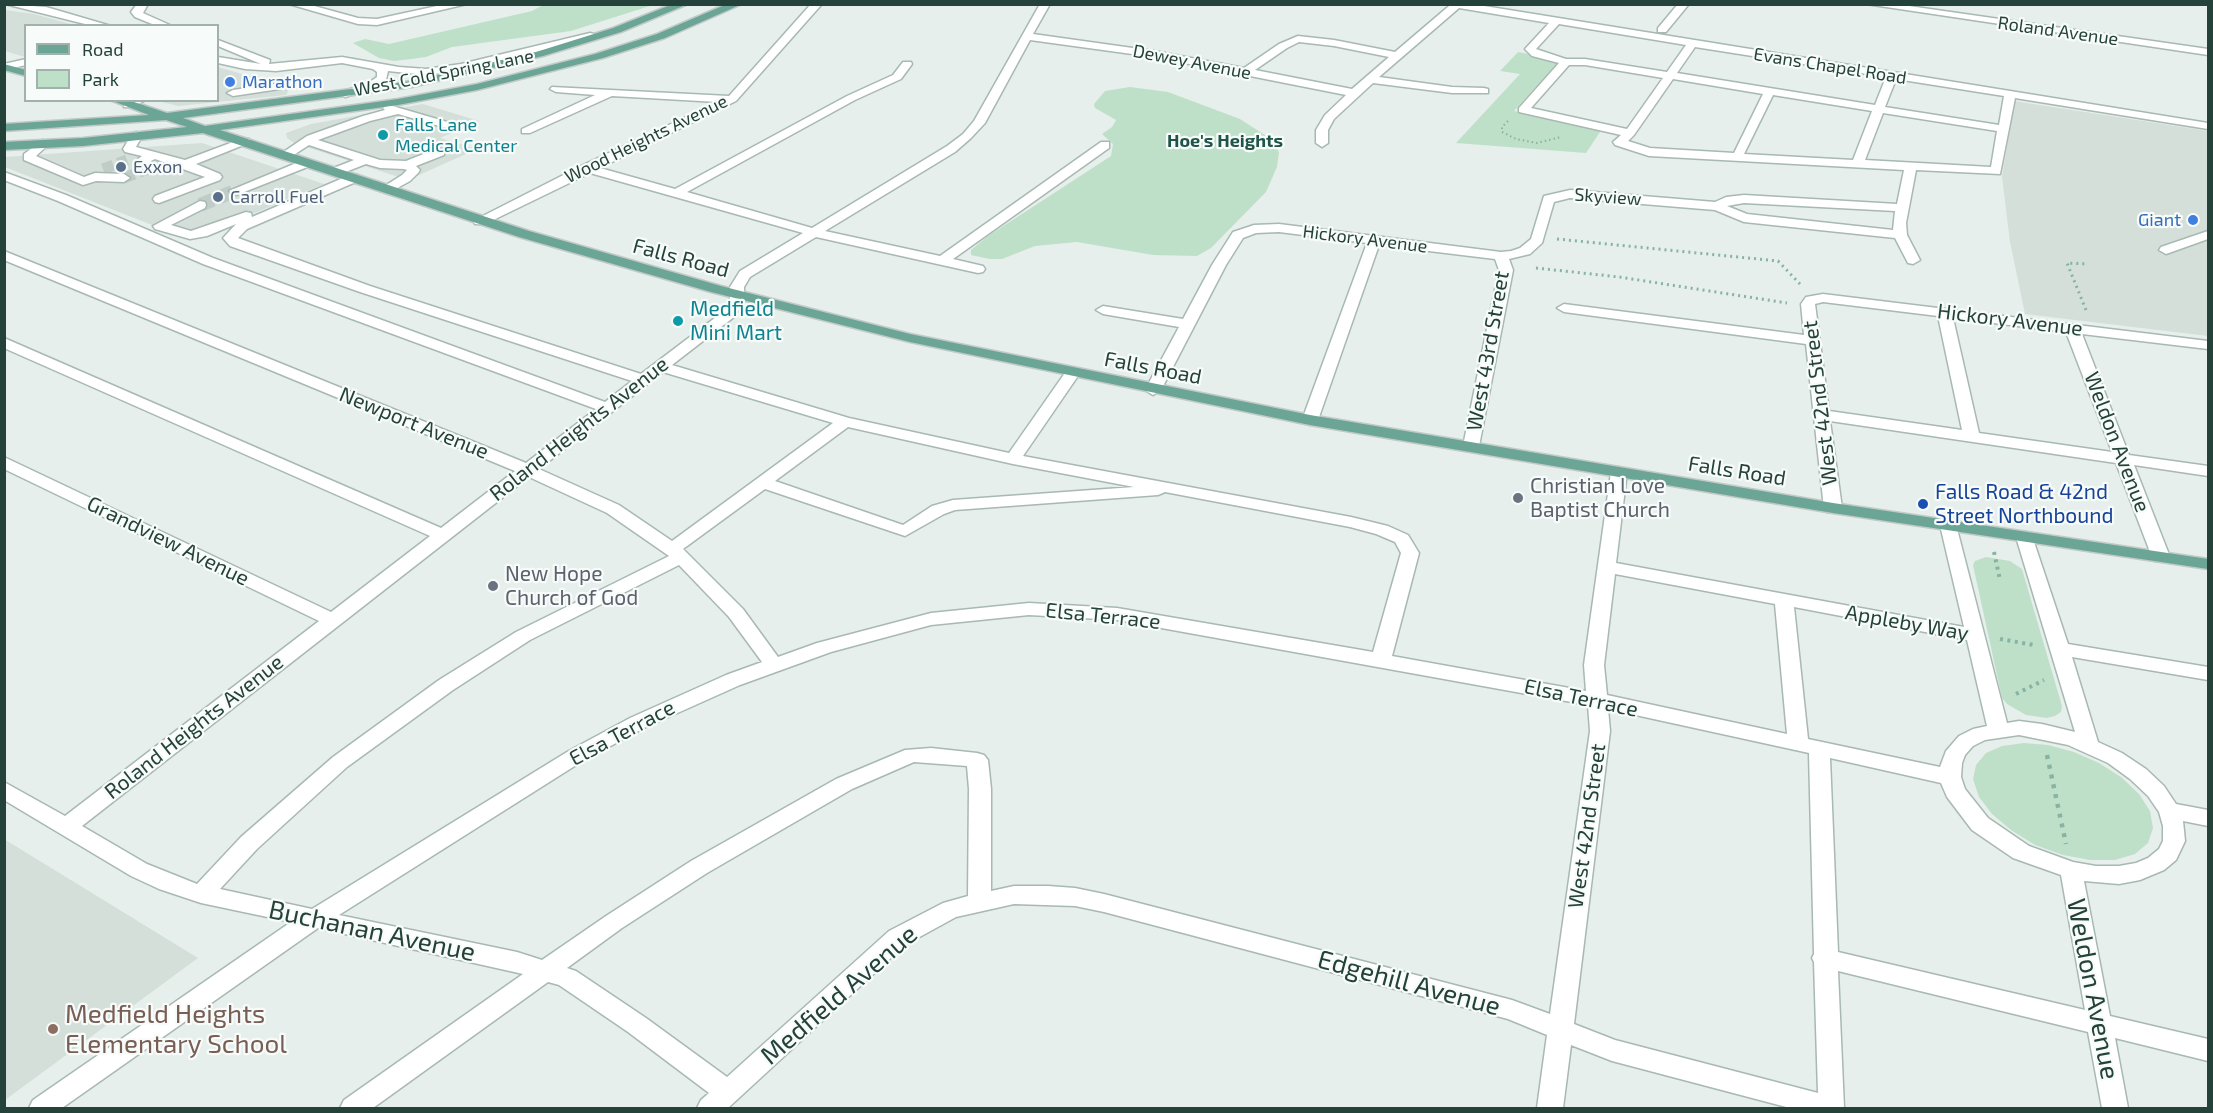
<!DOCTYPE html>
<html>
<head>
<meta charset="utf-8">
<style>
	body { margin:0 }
	#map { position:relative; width:2213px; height:1113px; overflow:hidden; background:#e6efeb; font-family:"Exo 2",sans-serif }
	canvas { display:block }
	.frame { position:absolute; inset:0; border:6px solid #24423a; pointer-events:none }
	.legend { position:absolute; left:24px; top:24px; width:195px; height:78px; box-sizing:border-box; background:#f7fbf9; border:2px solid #a3b1ad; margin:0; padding:8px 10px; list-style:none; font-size:18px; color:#24423a }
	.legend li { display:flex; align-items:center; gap:12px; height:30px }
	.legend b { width:30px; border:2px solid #a3b1ad }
</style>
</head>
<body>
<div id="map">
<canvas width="2213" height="1113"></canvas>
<div class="frame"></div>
<ul class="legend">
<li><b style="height:8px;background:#6aa596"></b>Road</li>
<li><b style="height:16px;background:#bfe0c8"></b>Park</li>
</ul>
</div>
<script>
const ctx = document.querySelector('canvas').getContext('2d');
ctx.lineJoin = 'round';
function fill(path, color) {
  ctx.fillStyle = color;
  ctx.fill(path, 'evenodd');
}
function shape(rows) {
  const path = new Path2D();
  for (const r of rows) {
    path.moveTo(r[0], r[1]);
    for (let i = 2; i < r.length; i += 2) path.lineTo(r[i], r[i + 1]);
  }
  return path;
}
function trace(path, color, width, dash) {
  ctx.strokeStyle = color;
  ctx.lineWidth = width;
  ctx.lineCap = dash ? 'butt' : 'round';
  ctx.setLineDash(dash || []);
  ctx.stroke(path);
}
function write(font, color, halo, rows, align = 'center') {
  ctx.font = font + ' "Exo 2",sans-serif';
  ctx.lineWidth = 4.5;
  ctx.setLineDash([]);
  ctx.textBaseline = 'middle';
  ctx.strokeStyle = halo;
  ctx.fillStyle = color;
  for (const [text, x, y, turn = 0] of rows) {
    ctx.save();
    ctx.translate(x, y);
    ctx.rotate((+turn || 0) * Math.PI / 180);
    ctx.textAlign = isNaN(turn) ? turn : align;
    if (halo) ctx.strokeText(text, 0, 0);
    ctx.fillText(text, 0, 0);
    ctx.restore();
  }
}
const built = shape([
	[5,10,34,14,74,25,26,26,25,57,5,51],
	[218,67,245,75,294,81,286,95,178,106,158,101,218,100],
	[2014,101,2208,131,2208,336,2025,314,2010,242,2002,177],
	[423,104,479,121,440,138,477,149,408,180,294,143,287,138,286,133,311,124],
	[202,143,324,184,190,240,5,167,5,157],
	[4,839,198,958,5,1100,4,1100]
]);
const green = shape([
	[543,5,653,5,571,31,452,47,426,57,411,59,394,61,379,58,353,43,365,39,389,44,532,11],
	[1518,52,1560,60,1514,111,1602,129,1586,153,1456,143,1520,74,1500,71],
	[1130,87,1168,92,1240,119,1271,139,1279,152,1277,167,1266,192,1211,248,1197,256,1153,255,1077,242,1035,246,1002,259,990,259,971,255,971,250,988,236,1111,156,1113,144,1102,134,1112,127,1116,120,1095,108,1094,104,1105,91],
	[1986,557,2010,561,2022,569,2062,706,2061,712,2055,716,2047,718,2026,715,2007,704,2002,698,1973,565,1975,561],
	[2024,743,2048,745,2074,752,2099,763,2121,777,2139,794,2150,811,2153,828,2148,843,2135,854,2115,860,2090,860,2063,855,2035,845,2011,830,1992,814,1979,797,1973,779,1976,765,1986,753,2002,746]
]);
const minorTunnelFar1 = shape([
	[103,169,127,160],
	[124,178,148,169]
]);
const minorTunnel = shape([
	[200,205,235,191]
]);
const pathFar3 = shape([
	[1508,121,1502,127,1502,132,1516,139,1537,143,1561,137]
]);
const pathFar2 = shape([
	[1557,239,1778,261,1800,284],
	[1536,268,1619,277,1787,303],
	[2086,310,2067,263,2087,264]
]);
const pathFar1 = shape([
	[1994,552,2000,580],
	[2000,639,2034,645],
	[2016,694,2044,680]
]);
const path = shape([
	[2047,755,2066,844]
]);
const minor = shape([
	[5,4,46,7,111,26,93,26,5,4],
	[137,4,148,4,143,13,172,26,157,26,135,17,131,12,137,4],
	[289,4,307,4,358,18,377,19,446,4,467,4,377,25,358,24,289,4],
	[811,4,822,4,736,101,600,168,675,189,847,96,893,75,903,62,911,62,912,64,901,79,855,100,687,192,812,228,947,146,963,134,974,121,1040,4,1050,4,1033,34,1154,51,1244,68,1279,44,1298,36,1334,40,1395,52,1449,6,1446,4,1472,4,2208,123,2208,129,2015,98,2000,174,1916,170,1906,223,1907,235,1920,260,1913,264,1908,263,1895,238,1744,222,1715,210,1570,198,1554,202,1542,243,1530,254,1509,259,1513,270,1479,446,1471,451,1463,446,1499,270,1495,259,1379,245,1318,420,1310,425,1302,420,1367,243,1279,232,1256,233,1243,238,1226,265,1161,390,1153,395,1145,390,1179,327,1103,314,1096,310,1103,306,1183,319,1212,265,1233,232,1254,225,1279,224,1501,252,1511,251,1520,248,1531,239,1544,196,1570,190,1715,202,1726,197,1744,195,1897,204,1904,170,1649,156,1615,145,1613,142,1621,135,1519,112,1519,108,1559,63,1532,56,1525,49,1549,23,1459,8,1379,77,1452,87,1484,88,1488,89,1488,93,1452,93,1373,83,1334,119,1328,130,1328,143,1322,147,1316,143,1316,130,1325,115,1346,95,1154,57,1030,40,985,123,971,138,955,152,825,231,940,256,1101,142,1109,142,1109,148,953,259,983,266,985,269,983,272,978,273,816,237,750,277,744,287,744,302,734,317,672,365,849,418,1009,453,1067,370,1077,370,1080,373,1023,456,1351,517,1388,526,1408,535,1419,553,1392,656,1586,691,1584,665,1611,472,1619,467,1627,472,1616,563,1964,627,1940,525,1943,521,1955,521,2007,723,2019,721,2042,724,2075,732,2016,537,2019,533,2025,532,2031,533,2068,644,2208,667,2208,680,2072,657,2098,742,2122,753,2146,769,2164,786,2176,804,2208,810,2208,826,2183,821,2185,841,2176,860,2164,870,2140,880,2119,884,2084,881,2110,1016,2208,1039,2208,1061,2115,1038,2128,1108,2102,1108,2088,1032,1838,971,1844,1108,1790,1108,1612,1061,1571,1045,1563,1108,1537,1108,1547,1035,1508,1019,1104,912,1075,906,1014,904,956,917,905,945,728,1108,697,1108,701,1100,709,1093,628,1032,559,985,548,982,373,1108,340,1108,344,1100,523,974,318,928,62,1108,29,1108,33,1100,291,922,201,903,159,889,131,876,4,800,4,782,65,816,319,621,4,469,4,457,331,612,430,536,4,348,4,338,441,528,515,471,4,260,4,251,526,463,596,409,203,264,58,201,4,180,4,172,66,195,213,258,605,402,632,381,360,292,230,246,223,238,236,224,207,236,190,239,155,229,153,226,200,201,205,202,206,205,205,208,171,225,191,231,246,212,251,213,252,217,350,175,358,175,360,178,358,181,247,229,238,238,370,286,641,374,724,311,730,302,730,287,740,271,803,233,590,173,485,224,475,224,473,221,583,165,718,102,612,96,530,133,522,133,522,129,595,95,556,92,550,89,552,87,729,96,811,4],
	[1559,24,1686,45,1667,72,1585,59,1566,59,1536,49,1559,24],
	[1299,42,1334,46,1389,57,1352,89,1255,70,1287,48,1299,42],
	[1695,47,1886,77,1875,105,1677,73,1695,47],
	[1569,65,1585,65,1663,78,1627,129,1531,108,1569,65],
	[1673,79,1763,94,1734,153,1650,148,1628,141,1634,135,1673,79],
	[1896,79,2004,96,1999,125,1885,107,1896,79],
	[1773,95,1872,111,1853,160,1744,154,1773,95],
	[1883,113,1997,131,1991,167,1865,160,1883,113],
	[1744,203,1895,211,1893,230,1747,214,1727,206,1744,203],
	[663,372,833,423,672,541,619,505,539,469,663,372],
	[848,427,1013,464,1134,487,953,500,932,506,903,525,775,481,848,427],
	[529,477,607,513,669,556,516,632,439,680,333,757,241,837,197,884,147,864,82,826,529,477],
	[765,489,905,536,944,514,955,510,1158,495,1165,492,1350,527,1376,534,1395,542,1401,553,1373,652,1117,608,1029,603,931,613,817,643,778,657,743,609,683,549,765,489],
	[679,565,729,617,762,662,726,675,630,718,567,752,312,909,220,889,257,849,347,767,453,690,530,640,679,565],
	[1615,574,1775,604,1787,734,1607,695,1604,665,1615,574],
	[1794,607,1967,640,1987,726,1973,729,1959,736,1946,751,1940,767,1808,739,1794,607],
	[1029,615,1117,620,1588,705,1590,731,1550,1014,1512,1000,1104,894,1075,888,1048,886,1014,886,991,891,991,789,988,760,984,755,977,753,931,748,905,750,836,779,691,861,606,916,542,960,517,952,339,915,581,762,644,728,740,685,831,652,931,625,1029,615],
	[1608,709,1809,753,1814,954,1812,958,1814,962,1818,1093,1615,1040,1574,1024,1610,731,1608,709],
	[2019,735,2068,745,2108,763,2130,779,2148,796,2159,812,2163,826,2163,841,2159,849,2148,858,2136,863,2119,866,2096,866,2073,862,2029,846,1988,818,1965,789,1961,777,1962,763,1965,755,1973,746,1985,740,2019,735],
	[1830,758,1941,783,1947,797,1972,830,2013,858,2061,875,2085,1010,1838,952,1830,758],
	[914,762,967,766,969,789,968,896,943,903,889,931,727,1077,646,1018,576,971,567,968,622,928,707,873,852,789,914,762],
	[1678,4,1689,4,1666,32,1658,32,1658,28,1678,4],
	[1866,4,1895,4,2208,49,2208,55,1866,4],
	[590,33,594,34,594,38,461,70,426,75,388,71,386,80,375,88,345,97,339,94,341,92,367,84,377,77,377,72,373,69,342,63,276,71,245,69,218,63,218,57,261,64,218,46,218,40,270,60,269,64,342,57,399,67,426,69,461,64,590,33],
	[26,59,26,65,4,70,4,64,26,59],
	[282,83,288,86,286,88,233,96,227,93,233,90,282,83],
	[129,100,146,100,132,107,124,107,124,103,129,100],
	[389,105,454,124,456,126,450,129,398,114,370,121,318,140,380,160,406,161,436,149,444,149,444,155,416,166,420,170,418,173,410,181,390,192,386,193,380,189,402,175,407,170,404,169,380,168,366,164,335,176,329,172,331,169,354,160,309,145,289,158,285,159,279,155,307,136,363,116,385,110,383,108,389,105],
	[136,132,142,136,136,147,185,160,241,139,249,139,251,142,196,164,220,174,222,177,220,180,159,203,155,202,153,199,155,196,205,177,155,159,151,161,154,169,152,172,144,172,138,159,142,156,125,152,123,149,132,134,136,132],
	[43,140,49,144,36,156,84,177,95,173,124,174,130,178,124,182,96,181,83,185,24,160,24,154,43,140],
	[306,159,310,160,310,166,239,194,235,195,229,191,306,159],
	[2208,231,2208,239,2166,254,2159,250,2161,247,2208,231],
	[1823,294,2208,341,2208,349,2082,334,2129,455,2208,466,2208,476,2134,465,2170,557,2167,561,2155,561,2152,557,2116,463,1830,421,1842,508,1839,512,1827,512,1824,508,1806,344,1564,312,1557,308,1564,304,1804,335,1801,304,1806,297,1823,294],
	[1823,302,1938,316,1962,430,1829,411,1815,304,1823,302],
	[1953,318,2066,332,2112,452,1979,433,1953,318]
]);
const major = shape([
	[673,4,688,4,621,32,543,56,412,87,183,118,205,126,398,99,477,84,595,54,657,34,727,4,742,4,665,38,603,58,477,90,398,105,220,130,529,231,721,286,910,334,1310,415,1833,503,2208,559,2208,569,1833,513,1310,425,910,342,711,292,519,237,203,133,83,146,4,150,4,142,83,138,187,127,166,120,4,131,4,124,149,115,110,100,128,100,167,113,412,81,536,52,613,28,673,4],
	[4,64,26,70,26,76,4,70,4,64]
]);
const markers = [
	[230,82,6,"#3f7fe0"],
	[383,135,6,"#0f9aa8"],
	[121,167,6,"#5c6f8a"],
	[218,197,6,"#5c6f8a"],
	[2193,220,6,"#3f7fe0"],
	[678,321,6,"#0f9aa8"],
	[1518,498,6,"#6b7280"],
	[1923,504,6,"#1a4fb4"],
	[493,586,6,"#6b7280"],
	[53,1029,6,"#8d6e63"]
];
const farStreetnames = [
	["Roland Avenue",2058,31,8],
	["Dewey Avenue",1192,62,11],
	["Evans Chapel Road",1830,66,9],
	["West Cold Spring Lane",444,73,-11],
	["Wood Heights Avenue",646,139,-26],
	["Skyview",1608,197,4],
	["Hickory Avenue",1365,239,7]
];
const farShopnames = [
	["Marathon",242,82],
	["Giant",2181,220,"right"]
];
const farCulturenames = [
	["Falls Lane",395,125],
	["Medical Center",395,146]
];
const farNeighbourhoodnames = [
	["Hoe's Heights",1225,141]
];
const farServicenames = [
	["Exxon",133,167],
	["Carroll Fuel",230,197]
];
const streetNames = [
	["Falls Road",681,258,15],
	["Hickory Avenue",2010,320,7],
	["West 43rd Street",1488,351,-80],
	["Falls Road",1153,368,11],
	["West 42nd Street",1820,403,-97],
	["Newport Avenue",414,423,22],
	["Roland Heights Avenue",579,429,-38],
	["Weldon Avenue",2117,442,69],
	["Falls Road",1737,471,9],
	["Grandview Avenue",168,541,26],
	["Elsa Terrace",1103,616,6],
	["Appleby Way",1907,623,10],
	["Elsa Terrace",1581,698,12],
	["Roland Heights Avenue",194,727,-38],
	["Elsa Terrace",622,733,-28],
	["West 42nd Street",1587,826,-82]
];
const cultureNames = [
	["Medfield",690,309],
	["Mini Mart",690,333]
];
const worshipNames = [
	["Christian Love",1530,486],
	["Baptist Church",1530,510],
	["New Hope",505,574],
	["Church of God",505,598]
];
const transitNames = [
	["Falls Road & 42nd",1935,492],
	["Street Northbound",1935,516]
];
const nearStreetnames = [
	["Buchanan Avenue",372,931,12],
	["Edgehill Avenue",1409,983,15],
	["Weldon Avenue",2093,989,79],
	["Medfield Avenue",839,995,-41]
];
const nearEducationnames = [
	["Medfield Heights",65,1014],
	["Elementary School",65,1044]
];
fill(built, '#d4dfda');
fill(green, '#bfe0c8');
trace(minorTunnelFar1, '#bfccc8', 11, [11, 5]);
trace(minorTunnel, '#bfccc8', 14, [14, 7]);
trace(minor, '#a8b8b2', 3);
trace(major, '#c2cac8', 3);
trace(pathFar3, '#86b3a5', 2, [1.5, 3]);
trace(pathFar2, '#86b3a5', 3, [2, 4]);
trace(pathFar1, '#86b3a5', 4, [3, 4.5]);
trace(path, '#86b3a5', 4.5, [4, 6]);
fill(minor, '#fff');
fill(major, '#6aa596');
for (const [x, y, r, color] of markers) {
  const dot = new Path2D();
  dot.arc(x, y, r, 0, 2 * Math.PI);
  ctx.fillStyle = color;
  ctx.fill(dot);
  trace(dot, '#f7fbf9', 2);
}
write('18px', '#24423a', '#f7fbf9', farStreetnames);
write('18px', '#366cbe', '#f7fbf9', farShopnames, 'left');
write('18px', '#0d838f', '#f7fbf9', farCulturenames, 'left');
write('bold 18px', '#1f5548', '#f7fbf9', farNeighbourhoodnames);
write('18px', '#4e5e75', '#f7fbf9', farServicenames, 'left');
write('21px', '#24423a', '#f7fbf9', streetNames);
write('21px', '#0d838f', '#f7fbf9', cultureNames, 'left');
write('21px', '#5b616d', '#f7fbf9', worshipNames, 'left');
write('21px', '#164399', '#f7fbf9', transitNames, 'left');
write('26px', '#24423a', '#f7fbf9', nearStreetnames);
write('26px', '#785e54', '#f7fbf9', nearEducationnames, 'left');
</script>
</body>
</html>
